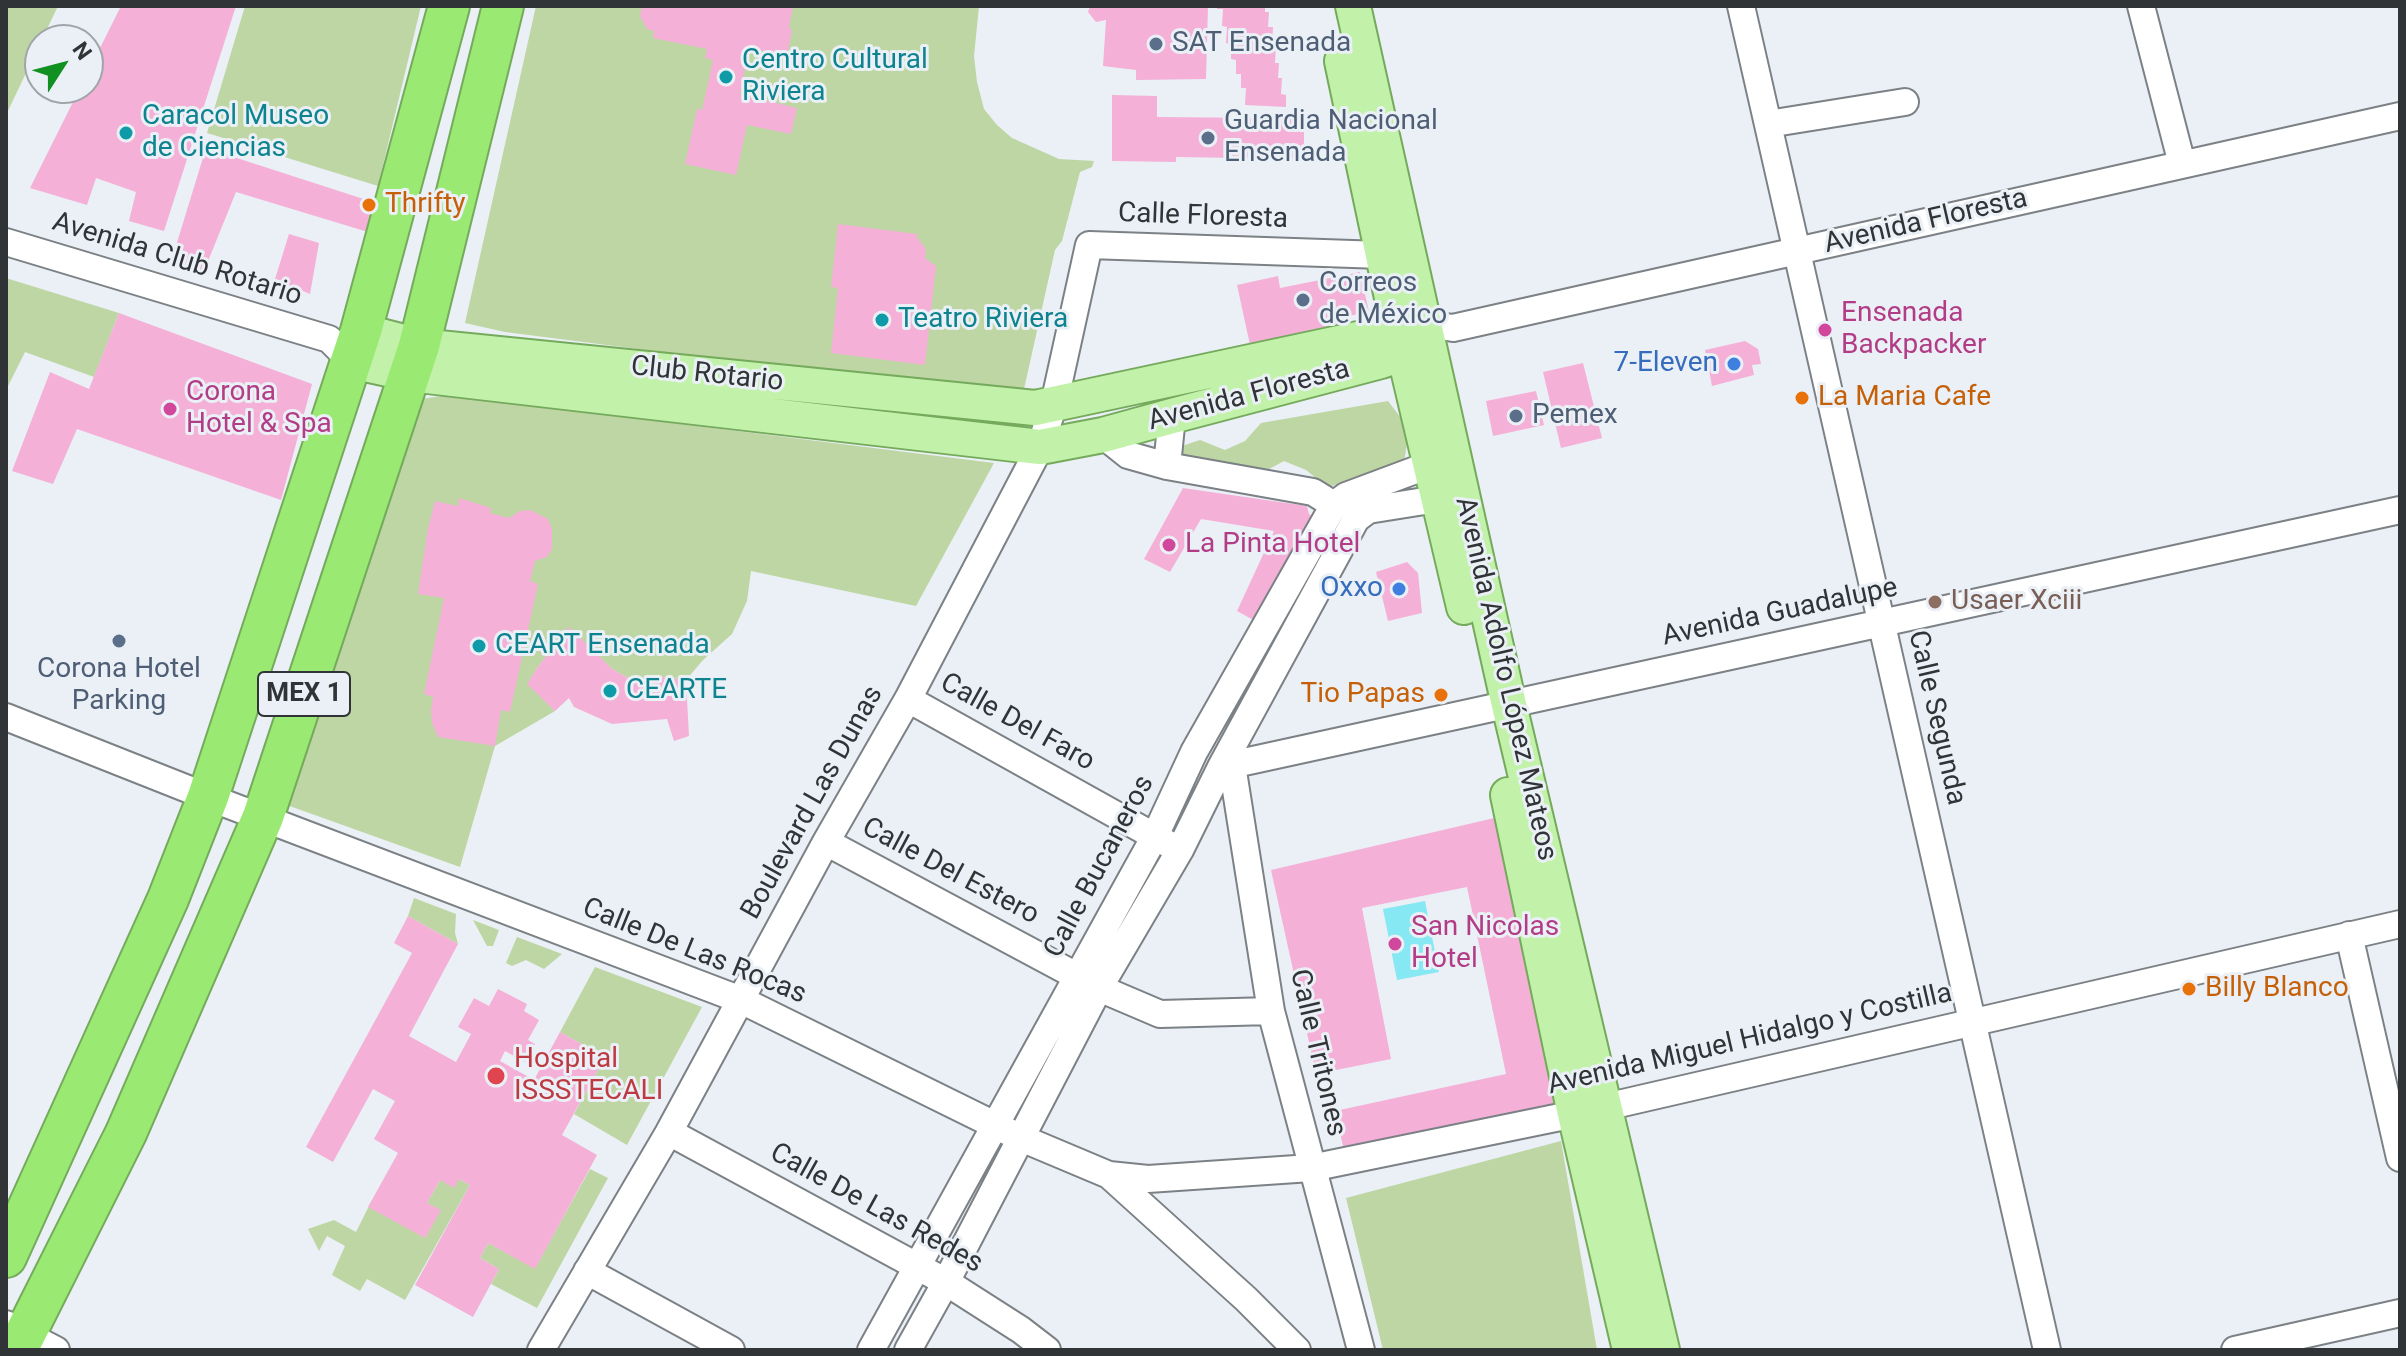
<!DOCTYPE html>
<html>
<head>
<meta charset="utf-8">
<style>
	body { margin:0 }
	#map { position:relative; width:2406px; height:1356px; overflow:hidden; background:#eaf0f6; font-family:Roboto,sans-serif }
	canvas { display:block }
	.frame { position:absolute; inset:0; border:8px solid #313436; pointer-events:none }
	.north { position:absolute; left:24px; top:24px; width:80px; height:80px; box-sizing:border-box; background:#eaf0f6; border:2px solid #a0a5a9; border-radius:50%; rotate:54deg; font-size:22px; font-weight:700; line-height:32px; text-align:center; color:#313436 }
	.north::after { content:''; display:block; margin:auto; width:28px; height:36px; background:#119122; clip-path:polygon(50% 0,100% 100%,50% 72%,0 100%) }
</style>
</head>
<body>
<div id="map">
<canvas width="2406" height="1356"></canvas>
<div class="frame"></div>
<div class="north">N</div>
</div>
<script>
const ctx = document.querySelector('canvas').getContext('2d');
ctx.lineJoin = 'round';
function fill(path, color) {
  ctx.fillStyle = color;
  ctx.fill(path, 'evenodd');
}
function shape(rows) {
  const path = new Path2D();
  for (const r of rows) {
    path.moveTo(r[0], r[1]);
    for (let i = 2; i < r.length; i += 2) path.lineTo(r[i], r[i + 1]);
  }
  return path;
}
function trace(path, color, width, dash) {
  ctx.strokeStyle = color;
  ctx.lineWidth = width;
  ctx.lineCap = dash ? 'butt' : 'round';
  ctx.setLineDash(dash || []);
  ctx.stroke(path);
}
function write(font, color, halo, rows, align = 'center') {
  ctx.font = font + ' Roboto,sans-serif';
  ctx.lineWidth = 6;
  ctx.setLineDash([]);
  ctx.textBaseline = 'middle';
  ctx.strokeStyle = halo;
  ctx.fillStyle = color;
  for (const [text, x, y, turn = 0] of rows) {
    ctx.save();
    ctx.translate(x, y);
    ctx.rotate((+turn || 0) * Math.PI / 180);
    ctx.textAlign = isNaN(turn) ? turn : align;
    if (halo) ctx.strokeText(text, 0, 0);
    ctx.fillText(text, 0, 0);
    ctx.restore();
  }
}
const green = shape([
	[6,6,58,6,6,115],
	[245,6,421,6,378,186,207,133],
	[536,6,979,6,974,56,977,82,984,109,997,125,1012,138,1059,159,1094,161,1092,167,1080,172,1062,241,1055,250,1022,398,505,332,465,323],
	[6,278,119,313,94,377,25,352,6,390],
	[448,395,994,463,916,606,751,571,747,601,732,634,703,660,686,680,662,677,630,679,612,669,569,628,537,668,528,684,555,711,495,746,460,867,284,804,421,399],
	[1388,401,1404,422,1407,443,1403,469,1327,487,1306,470,1284,461,1260,474,1179,462,1179,447,1200,440,1225,450,1245,441,1261,423],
	[414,898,456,914,455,933,458,944,408,916],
	[473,920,499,930,493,946,487,946],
	[517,937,562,954,544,969,526,960,512,966,506,963],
	[595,967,702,1007,627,1145,574,1114,605,1057,560,1032],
	[1561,1141,1597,1350,1383,1350,1346,1198],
	[590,1169,608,1178,537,1308,491,1284,499,1269,480,1258,488,1243,535,1268],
	[459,1179,470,1185,405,1300,367,1279,360,1291,332,1275,345,1246,327,1236,319,1251,308,1229,334,1220,356,1232,371,1202,425,1238,440,1210,427,1203,440,1180]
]);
const water = shape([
	[1425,901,1439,972,1397,980,1383,909]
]);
const building = shape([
	[121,6,236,6,164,231,129,221,136,192,96,178,87,205,30,188,80,88,88,88,88,72],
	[642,6,793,6,789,27,792,31,787,56,749,48,740,94,797,108,791,134,747,125,736,175,685,164,697,109,702,110,713,60,705,58,707,49,653,38,654,31,647,29,640,16],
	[1090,6,1208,6,1206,79,1136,80,1136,70,1103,66,1106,20,1096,22,1088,12],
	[1217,6,1265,6,1265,12,1269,12,1268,27,1273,27,1272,45,1276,45,1275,63,1279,63,1278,78,1282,78,1281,94,1286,95,1286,107,1245,105,1246,88,1241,88,1241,74,1236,74,1236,60,1231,59,1231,44,1226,43,1227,27,1222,26,1223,9,1217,9],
	[1112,95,1157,96,1157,117,1265,118,1265,113,1294,114,1294,119,1304,119,1304,159,1176,157,1176,162,1112,161],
	[206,148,379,204,368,232,236,192,204,271,171,262],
	[838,224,917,234,917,237,926,249,925,258,936,266,925,365,831,353,838,288,831,287],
	[289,234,319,243,310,294,275,279],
	[1360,272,1369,312,1344,317,1345,323,1311,330,1312,337,1289,342,1288,336,1250,345,1237,285,1278,276,1280,288],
	[119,313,312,384,281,500,77,429,53,484,12,471,50,372,89,389],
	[1745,341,1758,349,1761,364,1752,365,1754,375,1712,386,1705,350],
	[1583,363,1602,438,1561,448,1543,372],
	[1536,391,1544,425,1493,436,1486,401],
	[1183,488,1307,506,1309,514,1314,518,1259,623,1237,611,1274,531,1201,519,1170,572,1144,559],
	[459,498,491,508,490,513,509,518,520,511,530,510,548,519,552,529,552,549,547,557,535,561,530,581,538,584,510,712,501,710,495,746,438,737,432,723,431,710,433,697,424,694,444,598,418,594,428,528,435,501,458,506],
	[1407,562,1418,573,1422,613,1388,621,1376,572],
	[569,627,612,669,630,679,662,677,686,680,689,736,674,741,667,719,612,724,574,707,569,698,555,711,527,684,537,668],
	[1503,816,1573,1111,1346,1159,1335,1111,1506,1074,1467,887,1362,908,1391,1059,1316,1074,1271,870],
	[408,916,458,944,409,1036,456,1062,471,1034,458,1027,474,998,489,1006,498,989,527,1004,524,1011,539,1020,528,1040,535,1044,525,1062,505,1051,500,1061,534,1080,560,1032,605,1057,562,1135,597,1155,535,1269,488,1243,480,1258,499,1269,473,1317,415,1285,470,1185,459,1179,454,1188,440,1180,427,1203,441,1210,425,1238,368,1207,398,1153,374,1139,395,1101,373,1089,333,1162,306,1147,412,953,394,943]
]);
const minor = shape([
	[1741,6,2047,1350],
	[2141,6,2182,164],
	[1768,124,1905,102],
	[6,242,329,339,351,361],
	[1425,324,1453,328,2400,116],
	[1103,435,1128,455,1167,466,1313,492,1334,505],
	[1167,466,1172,416],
	[908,699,1170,845],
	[6,717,208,797,741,1000,1021,1138,1109,1175,1246,1299,1297,1350],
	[1232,765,1271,1011,1361,1350],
	[1221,767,2400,510],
	[826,842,1099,988,1160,1014,1271,1011],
	[2349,935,2400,1158],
	[669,1132,946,1282,1021,1330,1047,1350],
	[1109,1175,1148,1179,1311,1168,1575,1114,2400,924],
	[587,1271,731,1350],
	[6,1324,56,1350],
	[541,1350,669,1132,826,842,908,699,1040,447,1054,404,1089,245,1382,255],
	[871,1350,1155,836,1194,752,1334,505,1346,496,1429,465],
	[908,1350,946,1282,1099,988,1180,850,1221,767,1356,519,1368,510,1437,499],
	[2235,1350,2400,1313]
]);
const major = shape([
	[1353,6,1509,705,1662,1350],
	[1342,61,1399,331,1464,607],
	[361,331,419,346,1035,408,1419,326],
	[351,361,410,374,1040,447,1103,435,1172,416,1381,361,1427,345],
	[1508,795,1575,1114,1630,1350]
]);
const highway = shape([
	[6,1257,168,899,208,797,361,331,449,6],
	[17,1350,126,1133,263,817,419,346,503,6]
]);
const markers = [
	[1156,44,8,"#5c6f8a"],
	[726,77,8,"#0f9aa8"],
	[126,133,8,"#0f9aa8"],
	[1208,138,8,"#5c6f8a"],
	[369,205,8,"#e8710a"],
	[1303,300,8,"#5c6f8a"],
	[882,320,8,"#0f9aa8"],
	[1825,330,8,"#d1479c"],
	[1734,364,8,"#3f7fe0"],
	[1802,398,8,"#e8710a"],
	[170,409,8,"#d1479c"],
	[1516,416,8,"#5c6f8a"],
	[1169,545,8,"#d1479c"],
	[1399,589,8,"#3f7fe0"],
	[1935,602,8,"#8d6e63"],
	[119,641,8,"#5c6f8a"],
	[479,646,8,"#0f9aa8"],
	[610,691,8,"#0f9aa8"],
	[1441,695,8,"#e8710a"],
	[1395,944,8,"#d1479c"],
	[2189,989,8,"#e8710a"],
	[496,1076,10,"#e0444e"]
];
const shields = [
	[304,694,92]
];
const shieldNames = [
	["MEX 1",304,694]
];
const serviceNames = [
	["SAT Ensenada",1172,44],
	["Guardia Nacional",1224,122],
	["Ensenada",1224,154],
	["Correos",1319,284],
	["de México",1319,316],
	["Pemex",1532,416],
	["Corona Hotel",119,670,"center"],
	["Parking",119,702,"center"]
];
const cultureNames = [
	["Centro Cultural",742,61],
	["Riviera",742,93],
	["Caracol Museo",142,117],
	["de Ciencias",142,149],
	["Teatro Riviera",898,320],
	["CEART Ensenada",495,646],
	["CEARTE",626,691]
];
const foodNames = [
	["Thrifty",385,205],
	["La Maria Cafe",1818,398],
	["Tio Papas",1425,695,"right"],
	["Billy Blanco",2205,989]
];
const streetNames = [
	["Calle Floresta",1203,217,2],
	["Avenida Floresta",1926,222,-13],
	["Avenida Club Rotario",177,260,17],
	["Club Rotario",707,375,6],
	["Avenida Floresta",1249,396,-15],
	["Avenida Guadalupe",1780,613,-12],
	["Avenida Adolfo López Mateos",1505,679,77],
	["Calle Segunda",1936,718,77],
	["Calle Del Faro",1017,723,29],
	["Boulevard Las Dunas",813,803,-61],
	["Calle Bucaneros",1100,867,-62],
	["Calle Del Estero",950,872,28],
	["Calle De Las Rocas",694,952,22],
	["Avenida Miguel Hidalgo y Costilla",1750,1040,-13],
	["Calle Tritones",1317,1053,77],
	["Calle De Las Redes",876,1209,29]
];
const hotelNames = [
	["Ensenada",1841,314],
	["Backpacker",1841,346],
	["Corona",186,393],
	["Hotel & Spa",186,425],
	["La Pinta Hotel",1185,545],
	["San Nicolas",1411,928],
	["Hotel",1411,960]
];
const shopNames = [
	["7-Eleven",1718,364],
	["Oxxo",1383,589]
];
const educationNames = [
	["Usaer Xciii",1951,602]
];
const healthNames = [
	["Hospital",514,1060],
	["ISSSTECALI",514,1092]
];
fill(green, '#bdd6a3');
fill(water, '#86e8f2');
fill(building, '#f4b0d7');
trace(minor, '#7b8185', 30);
trace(major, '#75aa5d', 38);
trace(highway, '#75aa5d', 44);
trace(minor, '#fff', 26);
trace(major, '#c2f2aa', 34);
trace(highway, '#99e972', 40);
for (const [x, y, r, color] of markers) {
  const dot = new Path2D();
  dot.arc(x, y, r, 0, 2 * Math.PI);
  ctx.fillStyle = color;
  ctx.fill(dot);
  trace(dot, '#eaf0f6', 3);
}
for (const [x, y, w] of shields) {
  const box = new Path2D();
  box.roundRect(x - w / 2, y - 22, w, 44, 6);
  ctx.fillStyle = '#eaf0f6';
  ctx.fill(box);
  trace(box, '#313436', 2);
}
write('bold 26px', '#313436', null, shieldNames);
write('28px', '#4e5e75', '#eaf0f6', serviceNames, 'left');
write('28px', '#0d838f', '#eaf0f6', cultureNames, 'left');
write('28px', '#c56008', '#eaf0f6', foodNames, 'left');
write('28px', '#313436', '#eaf0f6', streetNames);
write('28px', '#b23c85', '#eaf0f6', hotelNames, 'left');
write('28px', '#366cbe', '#eaf0f6', shopNames, 'right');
write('28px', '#785e54', '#eaf0f6', educationNames, 'left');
write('28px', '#be3a42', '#eaf0f6', healthNames, 'left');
</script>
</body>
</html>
